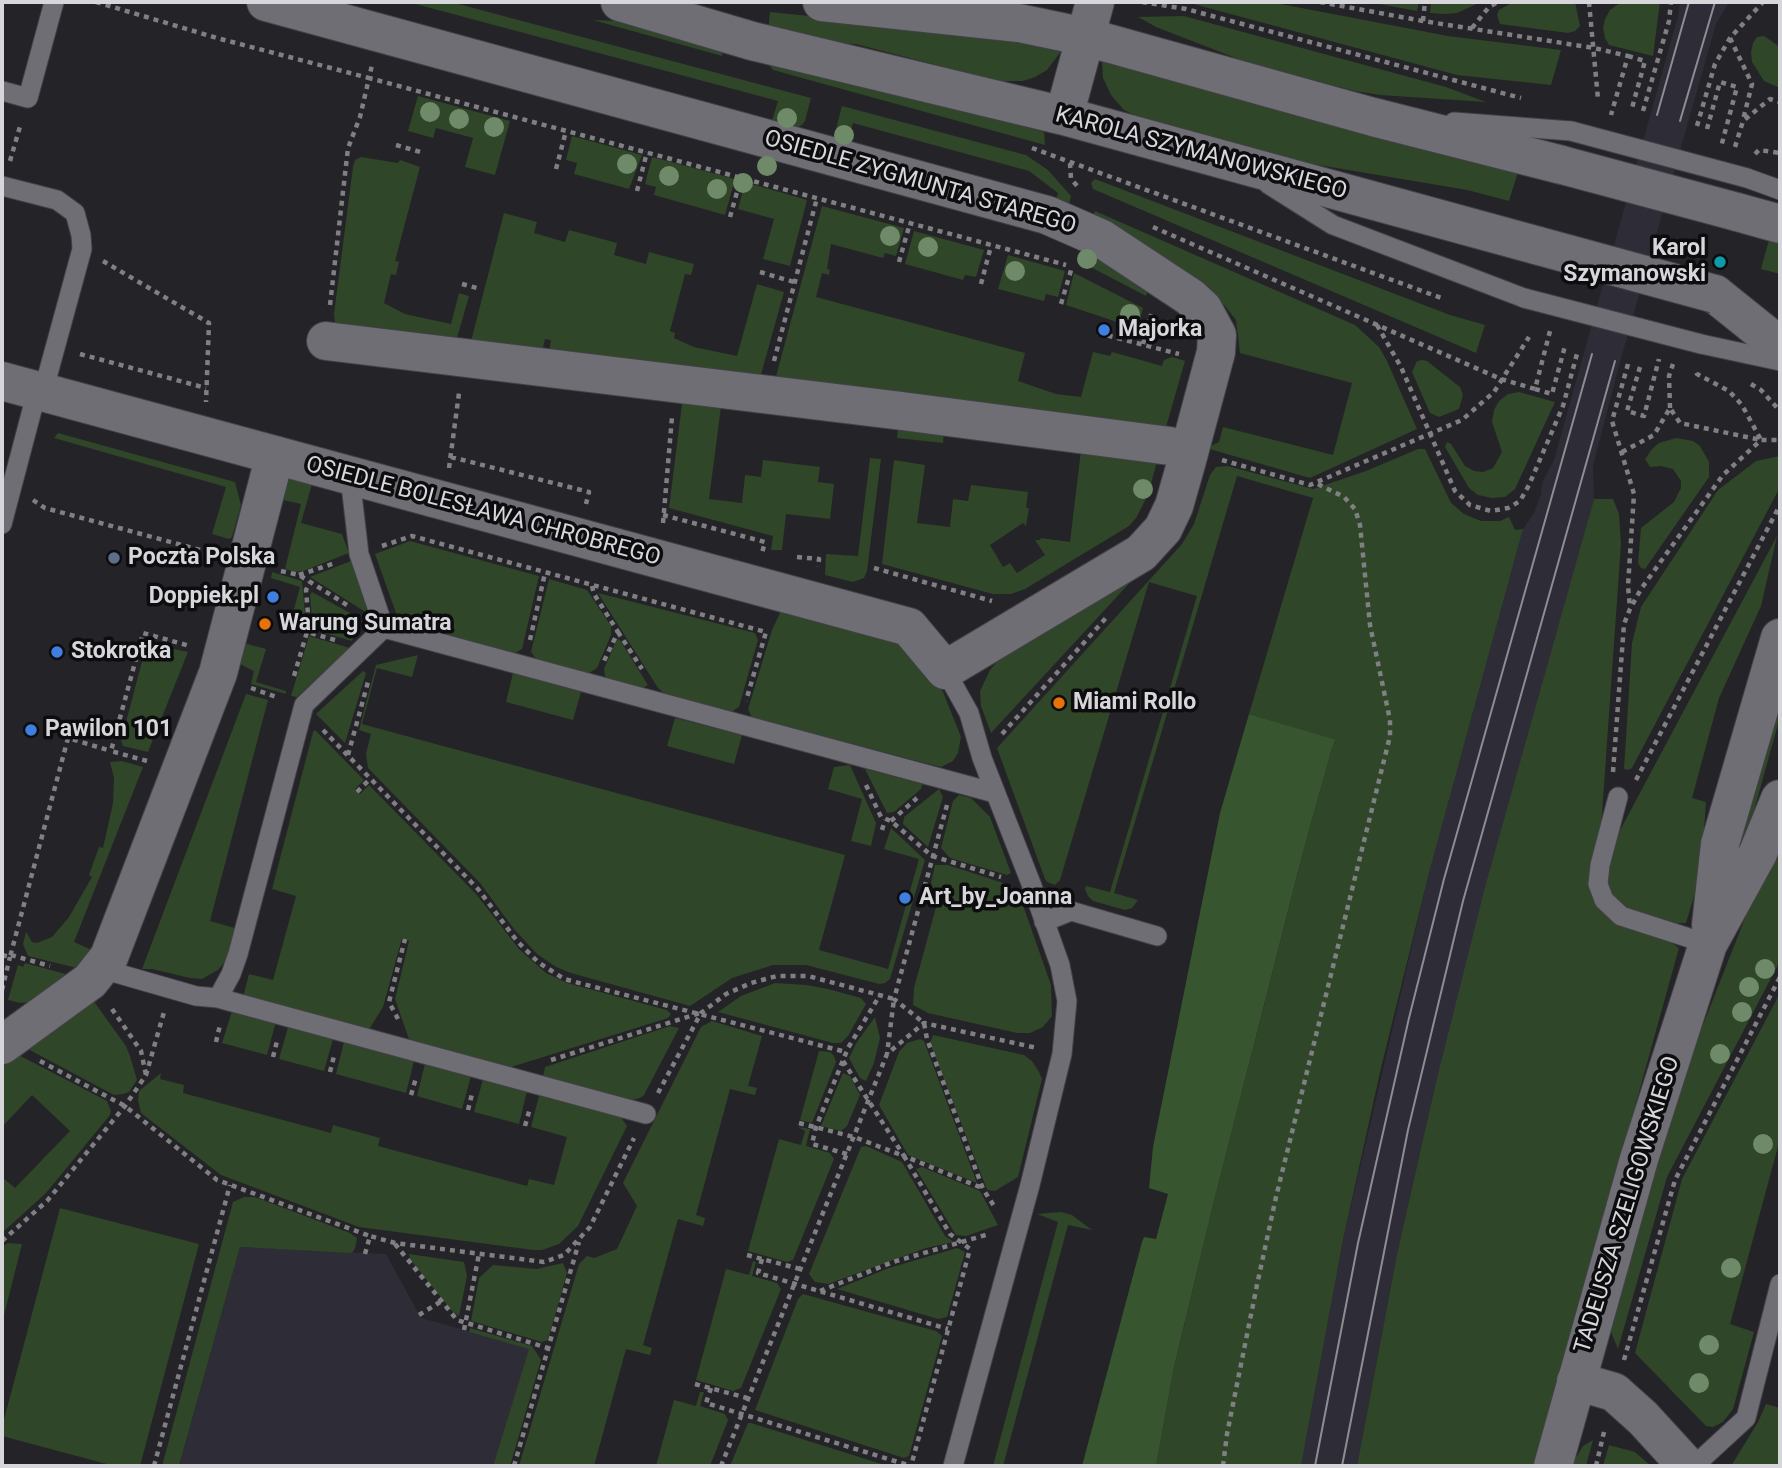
<!DOCTYPE html>
<html>
<head>
<meta charset="utf-8">
<style>
	body { margin:0 }
	#map { position:relative; width:1782px; height:1468px; overflow:hidden; background:#242328; font-family:Roboto,sans-serif }
	canvas { display:block }
	.frame { position:absolute; inset:0; border:4px solid #d7d7db; pointer-events:none }
</style>
</head>
<body>
<div id="map">
<canvas width="1782" height="1468"></canvas>
<div class="frame"></div>
</div>
<script>
const ctx = document.querySelector('canvas').getContext('2d');
ctx.lineJoin = 'round';
function fill(path, color) {
  ctx.fillStyle = color;
  ctx.fill(path, 'evenodd');
}
function shape(rows) {
  const path = new Path2D();
  for (const r of rows) {
    path.moveTo(r[0], r[1]);
    for (let i = 2; i < r.length; i += 2) path.lineTo(r[i], r[i + 1]);
  }
  return path;
}
function trace(path, color, width, dash) {
  ctx.strokeStyle = color;
  ctx.lineWidth = width;
  ctx.lineCap = dash ? 'butt' : 'round';
  ctx.setLineDash(dash || []);
  ctx.stroke(path);
}
function write(font, color, halo, rows, align = 'center') {
  ctx.font = font + ' Roboto,sans-serif';
  ctx.lineWidth = 7;
  ctx.setLineDash([]);
  ctx.textBaseline = 'middle';
  ctx.strokeStyle = halo;
  ctx.fillStyle = color;
  for (const [text, x, y, turn = 0] of rows) {
    ctx.save();
    ctx.translate(x, y);
    ctx.rotate((+turn || 0) * Math.PI / 180);
    ctx.textAlign = isNaN(turn) ? turn : align;
    if (halo) ctx.strokeText(text, 0, 0);
    ctx.fillText(text, 0, 0);
    ctx.restore();
  }
}
const built = shape([
	[1680,2,1729,2,1716,24,1620,362,1593,466,1594,499,1436,1082,1397,1254,1357,1466,1301,1466,1343,1240,1429,873,1523,529,1534,513,1541,495,1542,483,1554,460,1678,16],
	[240,1247,386,1254,421,1318,530,1348,493,1466,179,1466]
]);
const green = shape([
	[408,2,451,2,811,98,805,121,802,125,796,128,771,124,778,101],
	[1186,2,1270,2,1448,36,1561,50,1551,85,1457,75],
	[1368,2,1419,2,1417,11],
	[1431,2,1481,2,1457,13,1444,14,1430,13],
	[1513,2,1575,2,1580,26,1575,31,1568,33,1500,24,1497,15,1499,10],
	[1621,2,1660,2,1653,56,1609,45,1605,38,1603,28,1605,19,1610,10],
	[770,12,989,34,1062,50,1047,70,1035,77,1023,81,998,81,856,44,809,42,768,33],
	[1184,16,1446,87,1486,102,1380,95,1355,91,1246,62,1156,27,1138,17],
	[593,20,646,22,723,44,722,56],
	[1764,36,1780,47,1780,88,1764,81,1752,62,1751,52,1753,43,1757,37],
	[1102,60,1518,172,1509,201,1467,190,1307,163,1146,121,1124,110,1111,95,1103,78],
	[766,61,857,80,1044,132,1045,145,773,70],
	[418,96,510,121,495,175,465,167,473,138,436,128,433,138,408,131],
	[842,106,1026,155,1048,170,1071,196,1069,204,1056,199,1058,193,1029,171,853,123,847,143,842,142,835,133],
	[572,136,642,155,629,189,574,174,577,163,566,160],
	[361,157,398,163,400,160,420,167,395,261,399,262,396,275,391,274,384,303,405,314,451,324,459,293,469,296,455,345,335,324,334,314,353,167,355,160],
	[652,157,735,179,725,215,654,195,656,187,645,184],
	[1095,179,1450,315,1485,325,1476,353,1093,189,1091,183],
	[745,182,807,200,790,266,763,259,774,219,738,209],
	[822,206,904,228,896,256,885,253,883,258,831,244,827,269,830,270,829,275,822,273,816,297,1025,353,1018,381,1056,394,1081,397,1093,352,1110,356,1112,352,1162,366,1164,360,1172,357,1185,361,1164,434,775,380],
	[1095,211,1355,325,1379,347,1387,361,1417,429,1310,478,1206,448,1219,442,1223,427,1333,455,1352,383,1240,353,1236,320,1225,306,1203,287,1092,218],
	[504,213,537,222,534,233,565,242,569,230,617,243,614,255,646,264,649,252,694,264,691,275,685,274,670,331,675,333,674,338,694,347,737,356,757,284,784,292,760,378,548,357,551,340,545,339,542,352,470,345],
	[914,231,984,250,976,277,965,275,963,280,905,264],
	[1769,240,1780,243,1780,274,1761,269],
	[1082,245,1149,288,1146,296,1079,261],
	[1008,255,1065,271,1058,297,1046,294,1044,301,998,289],
	[1074,273,1143,308,1138,329,1066,305],
	[1422,360,1427,361,1460,387,1463,395,1459,409,1439,417,1430,413,1412,372,1417,361],
	[1519,392,1555,402,1515,489,1505,497,1492,498,1478,495,1469,488,1445,447,1447,442,1451,444,1465,466,1474,471,1483,472,1493,468,1502,452,1492,422,1494,410,1499,401,1508,394],
	[683,396,721,407,709,499,742,503,745,475,761,477,763,460,820,467,818,482,834,484,830,519,786,514,782,550,771,550,773,536,669,508],
	[899,420,944,433,943,443,897,438],
	[58,433,235,482,241,505,232,537,229,539,212,534,226,487,54,438],
	[1676,438,1693,441,1700,446,1709,462,1709,477,1645,569,1641,568,1638,563,1641,528,1674,502,1681,488,1681,481,1673,469,1661,466,1650,467,1645,459,1652,449,1659,443],
	[1418,449,1425,449,1451,503,1464,514,1481,521,1500,521,1509,517,1515,530,1523,529,1429,873,1381,1068,1343,1240,1301,1466,1156,1466,1174,1367,1213,1205,1302,856,1332,748,1336,741,1249,714,1313,498,1237,476,1114,893,1138,900,1132,908,1125,910,1093,901,1088,896,1085,889,1086,886,1110,892,1197,596,1149,582,1060,880,1055,885,1047,882,1045,879,997,748,1182,544,1194,524,1210,475,1216,467,1228,466,1313,489,1366,471],
	[1081,450,1160,450,1148,495,1136,518,1129,526,1025,589,1011,594,993,594,882,564,894,460,925,465,917,523,950,527,953,499,968,501,971,485,1028,492,1026,508,1029,508,1026,526,1023,523,990,545,1003,567,1010,563,1017,573,1045,555,1035,540,1040,540,1041,538,1070,542],
	[1780,456,1779,489,1632,768,1628,770,1624,769,1632,643,1641,607,1718,490,1756,461],
	[870,458,881,459,867,571,864,578,853,582,825,575,826,554,858,556],
	[296,476,312,484,301,523,342,534,349,553,303,571,295,572,285,569,301,504,279,499,288,481],
	[1594,499,1613,499,1619,514,1621,544,1601,828,1591,886,1679,948,1535,1466,1357,1466,1397,1254,1436,1082,1485,887],
	[1777,536,1761,606,1719,698,1692,798,1706,802,1701,873,1686,923,1676,923,1626,908,1613,896,1608,883,1608,870,1618,834],
	[410,541,539,576,522,649,515,653,401,622,396,613,375,554],
	[351,561,366,606,367,613,310,577],
	[272,572,302,581,306,625,291,620,300,587,271,578],
	[1136,576,991,733,981,706,980,691,990,670,1000,658],
	[549,579,587,590,611,626,611,635,597,668,589,673,537,660,531,652],
	[312,592,359,618,352,641,313,630,310,595],
	[598,593,755,633,758,640,739,707,731,712,665,694,658,688],
	[781,611,894,639,935,679,943,692,961,737,958,753,953,761,941,767,752,718,748,709,772,630],
	[309,636,350,648,297,697,291,696],
	[617,639,620,640,648,685,642,688,608,679,605,676,604,669],
	[244,643,266,649,256,682,286,691,286,694,251,684,254,671,234,661],
	[150,644,188,652,148,752,123,746,121,741,145,650],
	[418,655,412,677,377,668,362,724,845,855,819,950,888,969,919,859,884,849,891,828,925,860,890,979,885,983,879,984,806,965,773,965,732,978,690,1006,571,973,556,967,537,954,514,929,480,883,368,768,366,754,371,734,359,730,376,665],
	[363,671,366,673,345,743,316,714],
	[513,673,581,692,573,720,506,702],
	[1780,688,1780,717,1742,854,1734,852],
	[246,694,268,700,210,921,235,928,227,959,218,970,202,979,190,978,152,969,142,969],
	[675,718,742,735,734,764,667,746],
	[315,730,364,780,355,789,360,794,369,785,476,894,519,949,546,973,567,983,667,1010,671,1014,668,1018,508,1068,410,1042,395,999,409,941,402,938,383,1007,368,1031,243,997,249,974,273,980,296,896,272,889,313,732],
	[122,761,143,767,74,942,94,951,77,968,28,956,23,944,26,932,32,942,37,943,52,937,69,917,92,877,89,875,99,847,103,848,113,803,114,778,110,762],
	[850,765,876,823,871,846,851,841,862,799,828,789,834,767],
	[865,769,922,784,921,789,894,812,887,813],
	[939,789,943,797,928,847,903,824,904,817],
	[959,795,971,798,990,817,1011,873,1007,875,950,858,941,848,953,801],
	[1780,829,1780,961,1667,1177,1618,1349,1611,1332,1662,1144,1701,1030],
	[935,865,948,865,1003,883,1018,891,1051,985,1052,1016,1043,1027,1030,1033,1017,1033,928,1013,913,1005,914,988,938,900,931,883],
	[25,963,69,975,31,1002,20,1003,8,1000,18,965,23,967],
	[775,983,807,985,828,989,861,998,866,1004,848,1036,841,1043,833,1043,718,1012,741,996],
	[1780,993,1780,1139,1730,1324,1754,1332,1733,1409,1723,1422,1713,1427,1706,1426,1635,1353,1682,1179],
	[90,996,126,1046,130,1056,137,1080,129,1092,123,1094,114,1095,26,1048],
	[232,1011,274,1022,275,1025,267,1055,222,1043],
	[875,1017,880,1038,874,1063,866,1081,860,1078,849,1058,857,1042],
	[712,1021,762,1036,748,1086,757,1088,755,1095,730,1089,696,1215,705,1218,703,1226,678,1219,643,1345,652,1348,650,1355,626,1349,594,1466,519,1466,579,1264,587,1256,594,1258,617,1249,637,1206,623,1183,701,1027],
	[670,1026,679,1028,644,1095,640,1098,628,1101,543,1077,545,1067],
	[288,1027,333,1039,324,1071,279,1059],
	[933,1035,1024,1055,1032,1061,1039,1072,1042,1079,1018,1177,995,1191,988,1190,986,1187,930,1043],
	[920,1039,924,1041,977,1183,908,1155,879,1105,899,1052,907,1043],
	[344,1042,414,1061,406,1093,336,1074],
	[11,1051,107,1101,111,1111,110,1115,46,1193,2,1233,2,1177,15,1188,70,1131,32,1095,2,1127,2,1061],
	[819,1051,830,1052,834,1056,836,1062,812,1123,800,1120],
	[425,1064,471,1076,462,1109,417,1096],
	[161,1073,160,1079,184,1085,183,1093,331,1133,333,1125,380,1138,378,1146,527,1186,529,1179,554,1185,567,1137,531,1127,539,1096,620,1116,627,1126,578,1226,559,1244,542,1250,533,1250,359,1227,221,1175,141,1113,138,1100,139,1091],
	[843,1073,850,1076,860,1095,847,1126,841,1131,821,1126],
	[483,1079,527,1091,519,1124,474,1112],
	[798,1127,810,1129,806,1146,830,1153,834,1159,793,1260,787,1262,748,1251,779,1139,801,1145,805,1131],
	[866,1146,902,1162,945,1236,954,1242,926,1248,828,1284,815,1282,809,1274,861,1147],
	[922,1167,980,1191,998,1225,966,1236,956,1235,916,1169],
	[244,1197,255,1197,350,1233,357,1238,355,1248,352,1253,240,1247,179,1466,162,1466,233,1202],
	[60,1208,199,1244,140,1466,114,1466,2,1436,2,1427],
	[1061,1212,1072,1215,1092,1230,1068,1225,1003,1466,993,1466,1058,1222,1037,1214],
	[8,1243,22,1244,2,1323,2,1246],
	[957,1248,965,1252,947,1317,938,1319,837,1289,889,1268],
	[409,1254,464,1262,467,1276,459,1316,452,1311,410,1259],
	[753,1261,756,1262,752,1276,777,1283,781,1289,741,1388,733,1391,696,1380,726,1269,749,1275],
	[563,1263,567,1273,548,1340,542,1342,471,1321,479,1278,493,1265,537,1269],
	[803,1294,936,1331,942,1336,909,1456,904,1458,755,1410,798,1299],
	[470,1328,532,1346,541,1360,510,1466,493,1466,529,1349,469,1332],
	[700,1392,704,1392,700,1406,725,1414,728,1420,710,1466,656,1466,674,1400,696,1406],
	[1766,1404,1780,1408,1780,1466,1731,1466,1758,1422],
	[748,1423,751,1423,888,1466,730,1466],
	[1593,1440,1586,1466,1571,1466,1583,1446],
	[1609,1445,1635,1452,1651,1466,1603,1466]
]);
const forest = shape([
	[1249,714,1336,740,1332,748,1302,856,1213,1205,1174,1367,1156,1466,1082,1466,1142,1242,1144,1237,1156,1239,1168,1194,1149,1188,1153,1147,1220,813]
]);
const path = shape([
	[96,2,217,38,369,78,372,65],
	[1142,2,1186,9,1521,98],
	[1320,2,1423,21,1594,48,1628,56,1611,115],
	[1589,2,1598,99],
	[1423,21,1425,2],
	[1472,28,1489,7,1498,2],
	[1730,38,1752,84,1743,120],
	[1628,56,1645,61,1632,108],
	[1643,111,1669,21,1671,2],
	[1697,126,1715,64,1730,38,1763,2],
	[1707,129,1720,82,1737,87,1721,147],
	[396,145,424,153],
	[1735,147,1743,121,1770,99,1780,102],
	[1032,148,1444,299],
	[1755,154,1759,150,1780,153],
	[10,161,21,123],
	[1070,163,1071,179,1080,189],
	[556,169,566,131],
	[637,191,647,152],
	[730,217,741,178],
	[1153,227,1501,379,1535,389,1550,331],
	[103,261,209,323,206,402],
	[899,262,910,223],
	[760,272,794,282],
	[462,284,477,288],
	[981,284,991,246],
	[1061,304,1072,267],
	[330,305,348,148,360,117,369,78,1066,265],
	[1377,325,1401,367,1455,491,1470,505,1491,511,1508,508,1520,501,1529,485,1563,406,1578,350],
	[1098,333,1179,354],
	[1143,344,1151,314],
	[80,354,206,388],
	[774,361,817,198],
	[1628,364,1612,421,1634,494,1628,586,1630,608],
	[1640,367,1627,411,1644,416,1659,359],
	[1751,384,1761,390,1780,411],
	[1535,389,1552,394,1565,346],
	[1670,408,1669,376,1673,364],
	[1622,452,1654,435,1670,408,1680,423,1761,440,1742,405,1729,391,1697,374,1695,370],
	[451,457,589,492,586,504],
	[1222,460,1310,485,1462,420,1494,392,1529,337],
	[449,468,459,393],
	[33,500,45,508,215,554],
	[663,515,765,542,762,553],
	[663,523,672,417],
	[382,546,412,536,766,632,746,701],
	[797,557,819,559,818,567],
	[874,568,992,601],
	[281,571,299,575,347,605],
	[299,575,335,563],
	[592,586,594,594,618,632,604,661],
	[307,632,309,627,306,590,310,582],
	[618,632,642,669],
	[530,640,545,573],
	[294,676,307,632,335,640],
	[251,688,279,698],
	[323,730,478,889,517,941,538,962,564,979,846,1052],
	[1002,734,1106,618],
	[348,755,368,682],
	[147,761,111,751,143,633,190,646],
	[1613,772,1624,624,1630,609,1641,589,1723,475,1761,440,1780,440],
	[1636,780,1780,505],
	[866,785,881,817,891,821,932,856,1001,877],
	[357,792,370,779],
	[947,805,894,999,924,1023,927,1039,983,1189,996,1209],
	[891,821,917,798],
	[882,830,885,820],
	[2,955,10,957,68,738,111,751],
	[11,955,50,966],
	[2,990,10,957],
	[112,1009,141,1051,146,1075],
	[398,1019,389,1002,405,939],
	[216,1042,220,1025],
	[273,1057,277,1041],
	[551,1060,700,1013],
	[40,1061,125,1106,217,1180,370,1236],
	[843,1061,904,1156,982,1188],
	[330,1072,334,1056],
	[658,1093,701,1013,726,994,751,983,777,976,808,976,894,999,887,1054],
	[411,1095,416,1078],
	[468,1110,472,1094],
	[799,1123,854,1137,904,1156,950,1234,970,1249,911,1466],
	[525,1126,530,1108],
	[847,1154,812,1144,816,1127,848,1048,880,995],
	[2,1241,47,1201,125,1106,146,1075,164,1012],
	[395,1244,457,1320,548,1348],
	[365,1254,370,1236,395,1243,544,1262,564,1255,590,1227,634,1138],
	[747,1255,800,1269],
	[762,1259,758,1273,948,1329],
	[820,1291,893,1262,989,1234],
	[419,1315,440,1302],
	[464,1330,479,1254],
	[1624,1360,1675,1180,1780,977],
	[695,1384,747,1398],
	[711,1388,706,1403,911,1466],
	[2,1422,3,1422],
	[154,1466,230,1185],
	[514,1466,579,1242],
	[721,1466,887,1054,924,1023,1037,1048],
	[1223,1466,1227,1434,1257,1285,1276,1197,1390,736,1390,720,1370,625,1360,525,1355,509,1344,497,1316,483],
	[1596,1466,1604,1432]
]);
const lane = shape([
	[2,91,28,98,54,2],
	[1454,122,1571,131],
	[1747,178,1780,190],
	[1268,184,1333,225,1524,298],
	[2,186,57,200,75,213,81,235,82,249,43,392],
	[1701,344,1780,361],
	[350,477,359,554,384,628,995,793],
	[2,524,37,391],
	[945,670,969,713,982,758,1032,886,1060,965,1067,1001,1062,1054,1030,1185,953,1466],
	[1618,797,1600,865,1598,884,1604,900,1621,916,1708,944],
	[1044,922,1071,911,1157,936],
	[102,969,196,996,218,998,646,1114],
	[218,998,231,974,238,954,304,705,384,628],
	[1694,1466,1746,1418,1780,1284]
]);
const street = shape([
	[326,341,894,410,1170,446],
	[2,381,909,627,945,670,1141,553,1163,529,1174,506,1186,464,1216,352,1217,335,1203,309,1190,297,1102,239,1047,215,266,2],
	[2,1045,90,981,109,957,218,673,275,455],
	[1576,1381,1614,1392,1643,1418,1687,1466]
]);
const secondary = shape([
	[620,2,752,41,1064,116,1539,246],
	[822,2,1019,23,1086,37,1373,117,1562,165],
	[1064,116,1095,2],
	[1737,212,1780,224],
	[1715,294,1771,339,1780,350],
	[1711,925,1720,844,1780,638],
	[1553,1466,1639,1159,1708,944,1758,853,1780,799]
]);
const tram = shape([
	[1657,115,1689,2],
	[1680,121,1715,2],
	[1315,1466,1358,1243,1409,1018,1444,879,1592,354],
	[1342,1466,1408,1130,1463,901,1615,361]
]);
const laneBridge = shape([
	[1571,131,1747,178],
	[1524,298,1701,344]
]);
const secondaryBridge = shape([
	[1562,165,1737,212],
	[1539,246,1715,294]
]);
const trees = [
	[430,112],
	[787,118],
	[459,119],
	[494,127],
	[844,135],
	[627,164],
	[767,166],
	[669,176],
	[743,183],
	[717,189],
	[890,236],
	[928,247],
	[1087,259],
	[1015,271],
	[1130,314],
	[1143,489],
	[1765,969],
	[1749,987],
	[1742,1012],
	[1720,1054],
	[1763,1144],
	[1731,1268],
	[1709,1345],
	[1699,1383]
];
const markers = [
	[1720,262,7,"#0f9aa8"],
	[1104,330,7,"#3f7fe0"],
	[114,558,7,"#5c6f8a"],
	[273,597,7,"#3f7fe0"],
	[265,624,7,"#e8710a"],
	[57,652,7,"#3f7fe0"],
	[1059,703,7,"#e8710a"],
	[31,730,7,"#3f7fe0"],
	[905,898,7,"#3f7fe0"]
];
const streetNames = [
	["KAROLA SZYMANOWSKIEGO",1201,154,15],
	["OSIEDLE ZYGMUNTA STAREGO",920,183,16],
	["OSIEDLE BOLESŁAWA CHROBREGO",483,512,15],
	["TADEUSZA SZELIGOWSKIEGO",1628,1205,-73]
];
const poiNames = [
	["Karol",1706,249,"right"],
	["Szymanowski",1706,275,"right"],
	["Majorka",1118,330],
	["Poczta Polska",128,558],
	["Doppiek.pl",259,597,"right"],
	["Warung Sumatra",279,624],
	["Stokrotka",71,652],
	["Miami Rollo",1073,703],
	["Pawilon 101",45,730],
	["Art_by_Joanna",919,898]
];
fill(built, '#2e2c37');
fill(green, '#2f4628');
fill(forest, '#37552f');
trace(lane, '#424146', 21);
trace(street, '#424146', 40);
trace(secondary, '#424146', 40);
trace(path, '#808084', 4.5, [5, 5]);
trace(lane, '#6f6e75', 19);
trace(street, '#6f6e75', 38);
trace(secondary, '#6f6e75', 38);
trace(tram, '#8e8d92', 2);
trace(laneBridge, '#424146', 21, []);
trace(secondaryBridge, '#424146', 40, []);
trace(laneBridge, '#6f6e75', 19);
trace(secondaryBridge, '#6f6e75', 38);
ctx.fillStyle = '#6f8a68';
for (const [x, y] of trees) {
  ctx.beginPath();
  ctx.arc(x, y, 10, 0, 2 * Math.PI);
  ctx.fill();
}
for (const [x, y, r, color] of markers) {
  const dot = new Path2D();
  dot.arc(x, y, r, 0, 2 * Math.PI);
  ctx.fillStyle = color;
  ctx.fill(dot);
  trace(dot, '#0d0d0f', 2.5);
}
write('23px', '#d7d7db', '#0d0d0f', streetNames);
write('bold 23px', '#d7d7db', '#0d0d0f', poiNames, 'left');
</script>
</body>
</html>
